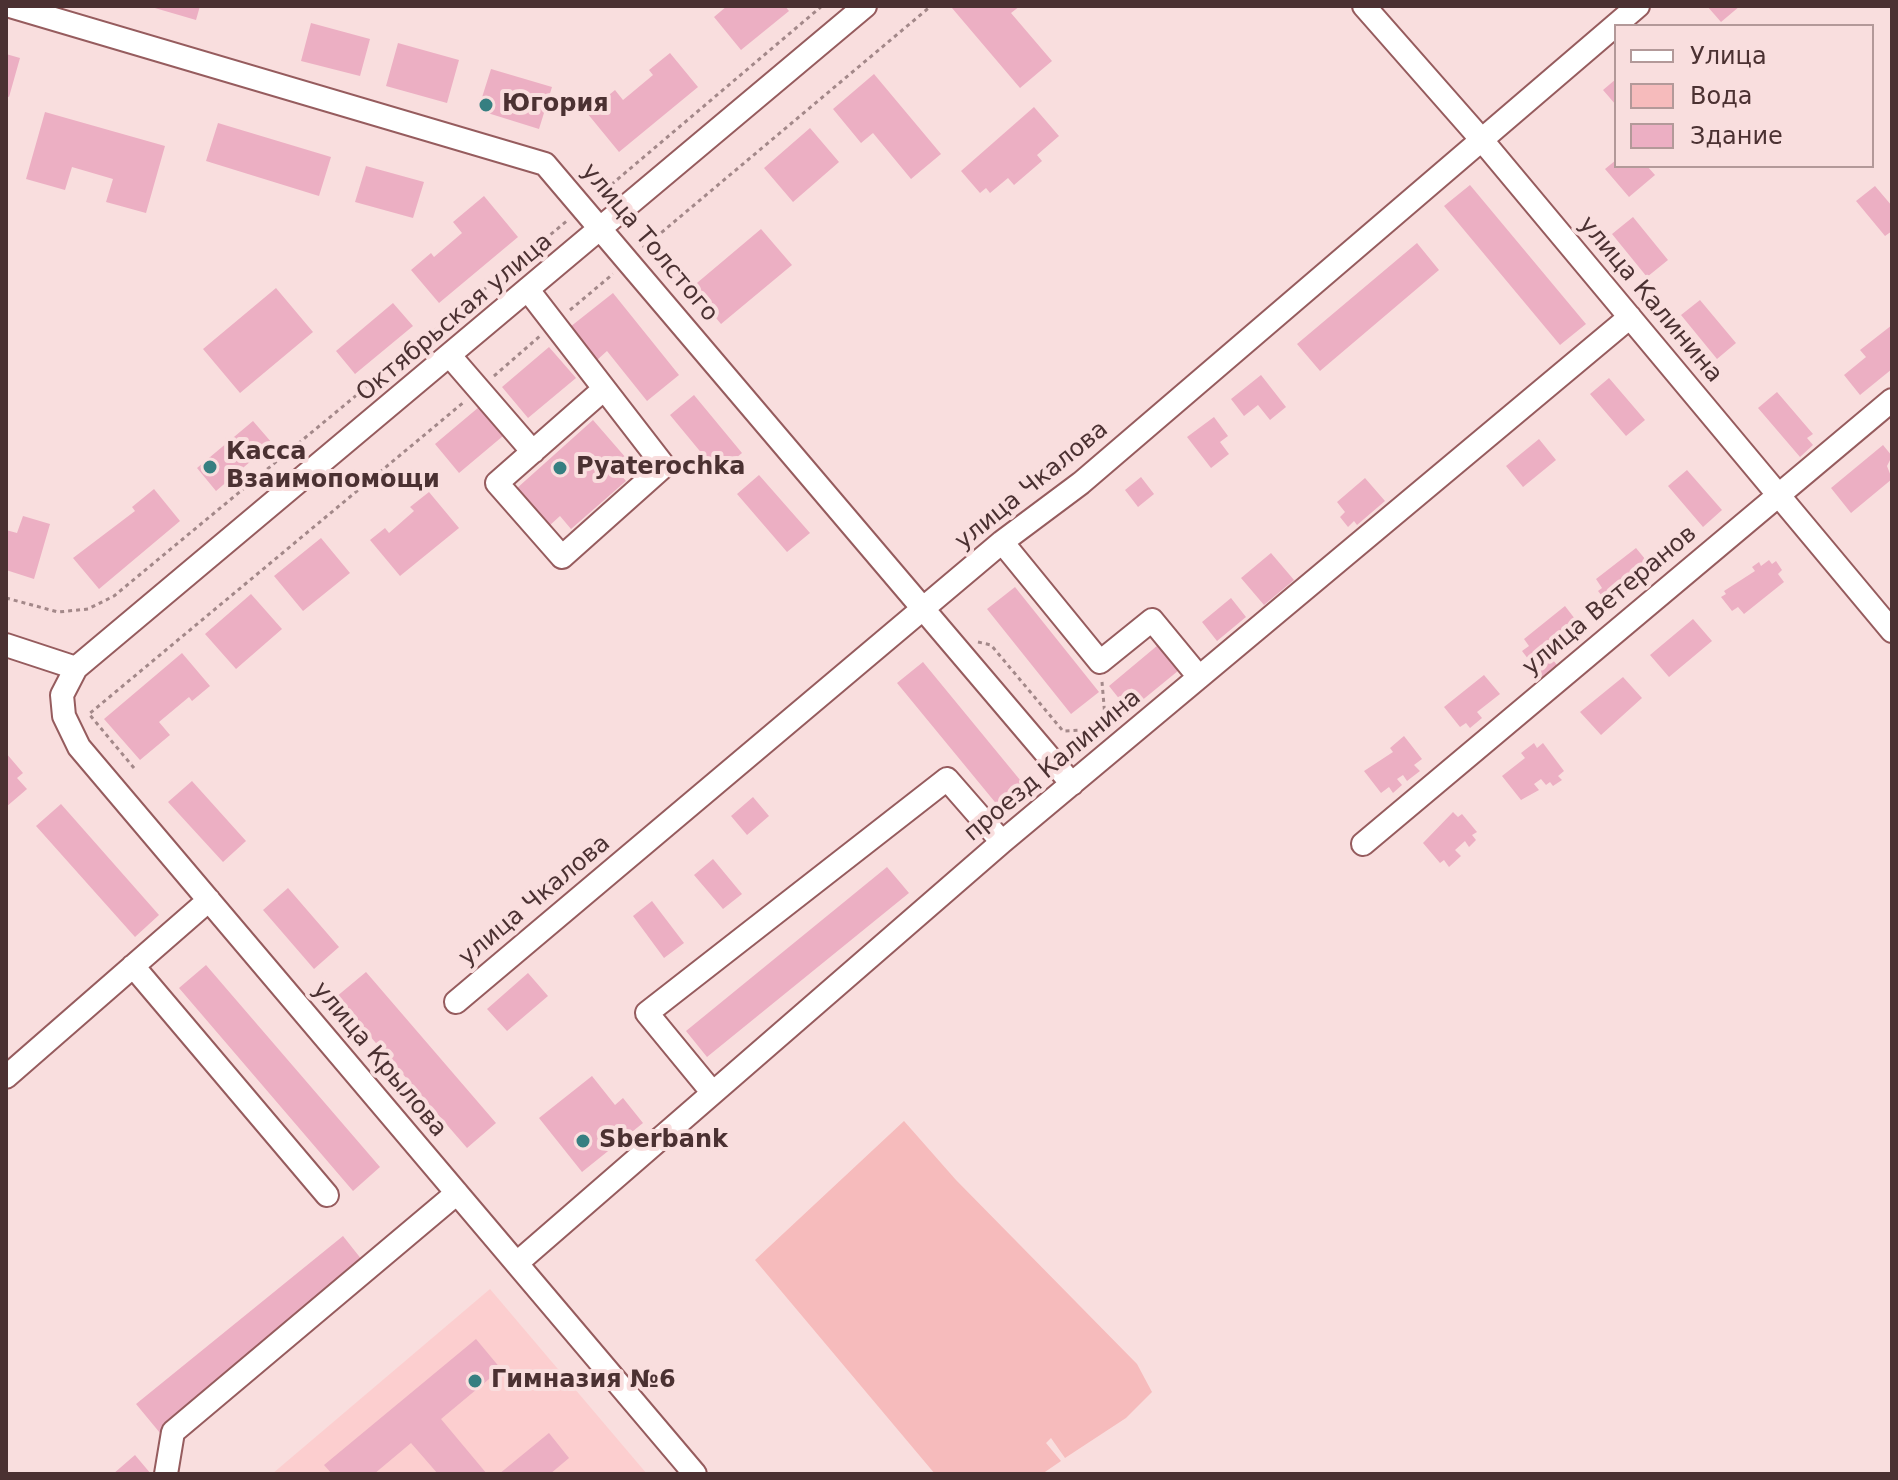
<!DOCTYPE html>
<html>
<head>
<meta charset="utf-8">
<style>
	body { margin:0 }
	#map { position:relative; width:1898px; height:1480px; overflow:hidden; background:#f9dede; font-family:"DejaVu Sans",sans-serif }
	canvas { display:block }
	.frame { position:absolute; inset:0; border:8px solid #4b3132; pointer-events:none }
	.legend { position:absolute; left:1614px; top:24px; width:260px; height:144px; box-sizing:border-box; background:#f9dede; border:2px solid #b39999; margin:0; padding:10px 14px; list-style:none; font-size:24px; color:#4b3132 }
	.legend li { display:flex; align-items:center; gap:16px; height:40px }
	.legend b { width:40px; border:2px solid #b39999 }
</style>
</head>
<body>
<div id="map">
<canvas width="1898" height="1480"></canvas>
<div class="frame"></div>
<ul class="legend">
<li><b style="height:10px;background:#fff"></b>Улица</li>
<li><b style="height:22px;background:#f6bbbc"></b>Вода</li>
<li><b style="height:22px;background:#ecafc3"></b>Здание</li>
</ul>
</div>
<script>
const ctx = document.querySelector('canvas').getContext('2d');
ctx.lineJoin = 'round';
function fill(path, color) {
  ctx.fillStyle = color;
  ctx.fill(path, 'evenodd');
}
function shape(rows) {
  const path = new Path2D();
  for (const r of rows) {
    path.moveTo(r[0], r[1]);
    for (let i = 2; i < r.length; i += 2) path.lineTo(r[i], r[i + 1]);
  }
  return path;
}
function trace(path, color, width, dash) {
  ctx.strokeStyle = color;
  ctx.lineWidth = width;
  ctx.lineCap = dash ? 'butt' : 'round';
  ctx.setLineDash(dash || []);
  ctx.stroke(path);
}
function write(font, color, halo, rows, align = 'center') {
  ctx.font = font + ' "DejaVu Sans",sans-serif';
  ctx.lineWidth = 8;
  ctx.setLineDash([]);
  ctx.textBaseline = 'middle';
  ctx.strokeStyle = halo;
  ctx.fillStyle = color;
  for (const [text, x, y, turn = 0] of rows) {
    ctx.save();
    ctx.translate(x, y);
    ctx.rotate((+turn || 0) * Math.PI / 180);
    ctx.textAlign = isNaN(turn) ? turn : align;
    if (halo) ctx.strokeText(text, 0, 0);
    ctx.fillText(text, 0, 0);
    ctx.restore();
  }
}
const built = shape([
	[490,1289,647,1474,272,1474]
]);
const water = shape([
	[904,1121,956,1180,1137,1364,1152,1392,1126,1418,1065,1458,1051,1438,1046,1443,1061,1461,1042,1474,935,1474,755,1260]
]);
const building = shape([
	[148,6,200,6,196,20],
	[727,6,785,6,789,11,741,50,714,17],
	[955,6,1020,6,1011,13,1052,61,1020,88,952,8],
	[1707,6,1740,6,1721,22],
	[311,23,370,39,360,76,301,61],
	[398,43,459,60,447,103,386,86],
	[670,53,698,87,619,152,587,113,615,90,623,100,653,75,649,70],
	[6,54,20,58,9,97,6,96],
	[491,69,552,87,539,129,478,110],
	[874,74,941,154,911,179,873,133,861,143,833,109],
	[1616,79,1616,105,1603,90],
	[1034,107,1059,136,1037,155,1042,161,1014,185,1008,178,990,193,986,188,980,193,961,171],
	[45,112,165,146,146,213,106,202,113,179,72,167,65,190,26,179],
	[218,123,331,157,319,196,206,161],
	[810,128,839,162,793,202,764,168],
	[1616,160,1616,166,1647,166,1655,175,1629,197,1605,169],
	[366,166,424,182,413,218,355,202],
	[1470,185,1586,324,1560,345,1444,206],
	[1875,186,1892,206,1892,231,1885,236,1856,201],
	[484,196,518,237,439,303,411,270,431,253,434,257,462,233,453,222],
	[1633,217,1668,260,1647,277,1612,234],
	[761,229,792,265,721,324,691,288],
	[1417,243,1439,270,1320,371,1297,344],
	[276,288,313,332,240,393,203,349],
	[613,293,679,375,647,401,607,351,597,360,570,327],
	[1700,300,1736,343,1717,359,1681,315],
	[393,303,413,326,355,374,336,351],
	[1892,325,1892,369,1860,395,1844,375,1866,357,1860,350],
	[549,347,576,378,528,418,502,387],
	[1261,375,1286,407,1270,420,1258,405,1244,416,1231,399],
	[1609,378,1645,420,1626,436,1590,394],
	[1777,392,1813,434,1807,438,1813,445,1800,457,1758,408],
	[694,395,742,453,718,473,670,415],
	[479,407,503,436,459,473,435,444],
	[1214,417,1228,436,1220,442,1229,454,1211,468,1187,437],
	[593,420,626,458,615,468,626,481,571,529,560,516,549,526,516,489],
	[253,421,272,443,216,491,197,468],
	[1539,439,1556,460,1523,487,1506,466],
	[1883,445,1892,456,1887,466,1892,479,1851,513,1831,488],
	[1687,470,1722,510,1703,527,1668,486],
	[759,475,810,533,787,552,737,494],
	[1141,477,1154,494,1138,507,1125,490],
	[1365,478,1385,501,1357,525,1354,521,1348,527,1340,517,1345,512,1337,502],
	[154,489,180,521,99,589,73,558,135,511,132,507],
	[429,492,459,528,400,576,370,540,385,528,389,533,414,511,410,507],
	[23,516,50,524,34,579,6,570,6,530,17,533],
	[321,538,350,573,303,611,274,576],
	[1636,548,1655,571,1610,606,1598,591,1602,588,1596,579],
	[1271,553,1294,580,1264,605,1241,578],
	[1769,560,1772,564,1776,561,1782,570,1778,574,1784,582,1744,614,1738,607,1732,611,1721,597,1726,594,1724,591,1755,571,1752,567,1759,562,1761,566],
	[1015,587,1099,692,1071,714,987,609],
	[251,594,282,629,236,669,205,634],
	[1231,598,1246,617,1217,641,1202,622],
	[1565,606,1582,628,1549,655,1557,665,1542,677,1522,651,1529,646,1524,639],
	[1693,619,1712,641,1669,677,1650,655],
	[1164,640,1184,666,1129,711,1109,686],
	[182,653,210,686,192,701,189,697,159,722,170,735,140,760,104,719],
	[923,662,1025,786,999,807,897,683],
	[1484,675,1500,694,1477,712,1482,718,1470,728,1466,723,1460,727,1444,707],
	[1623,677,1642,698,1601,735,1580,712],
	[1404,736,1422,759,1414,765,1420,771,1407,781,1403,775,1397,779,1402,785,1393,793,1389,787,1381,793,1364,771,1393,752,1390,748],
	[1534,743,1537,748,1543,743,1564,771,1558,776,1562,780,1553,786,1550,782,1546,785,1541,779,1534,784,1539,790,1521,800,1502,776,1525,758,1521,753],
	[6,753,23,773,17,778,27,789,6,807],
	[192,781,246,841,223,862,168,802],
	[753,797,769,816,747,835,731,816],
	[61,804,159,915,135,937,36,826],
	[1453,812,1458,817,1462,814,1477,832,1472,835,1476,840,1469,847,1465,841,1455,850,1461,856,1449,867,1444,860,1440,863,1423,843],
	[713,859,742,894,723,909,694,875],
	[887,867,909,893,707,1057,686,1031],
	[288,888,339,947,314,969,263,910],
	[652,901,684,943,664,958,633,916],
	[206,965,380,1167,353,1191,179,988],
	[366,972,496,1123,467,1148,336,997],
	[528,973,548,996,507,1031,487,1009],
	[592,1076,615,1105,623,1098,643,1123,582,1172,539,1118],
	[343,1236,366,1265,160,1433,136,1404],
	[476,1339,501,1369,441,1419,487,1474,438,1474,411,1443,374,1474,332,1474,324,1465],
	[549,1433,569,1458,550,1474,499,1474],
	[135,1455,151,1474,113,1474]
]);
const path = shape([
	[599,195,822,6],
	[643,248,931,6],
	[570,310,613,274],
	[494,376,540,336],
	[6,598,58,612,88,609,114,596,568,220],
	[978,642,991,645,1063,731,1106,729],
	[1102,682,1106,729],
	[134,768,89,714,464,402]
]);
const minor = shape([
	[10,6,545,164,1072,784],
	[1364,6,1481,139,1892,631],
	[528,290,664,466,562,557,497,483,604,389],
	[450,356,533,452],
	[1002,542,1100,662,1152,620,1199,677],
	[6,645,76,668],
	[1363,844,1892,400],
	[133,966,327,1195],
	[456,1002,1002,542,1081,483,1638,6],
	[6,1077,209,900],
	[712,1092,647,1013,947,779,1002,842],
	[517,1263,1002,842,1630,317],
	[166,1474,173,1432,457,1193],
	[695,1474,79,747,64,716,62,695,76,668,865,6]
]);
const markers = [
	[486,105,8,"#367f81"],
	[210,467,8,"#367f81"],
	[560,468,8,"#367f81"],
	[583,1141,8,"#367f81"],
	[475,1381,8,"#367f81"]
];
const poiNames = [
	["Югория",502,105],
	["Касса",226,453],
	["Взаимопомощи",226,481],
	["Pyaterochka",576,468],
	["Sberbank",599,1141],
	["Гимназия №6",491,1381]
];
const streetNames = [
	["улица Толстого",649,243,50],
	["улица Калинина",1650,300,50],
	["Октябрьская улица",455,318,-40],
	["улица Чкалова",1032,486,-39],
	["улица Ветеранов",1610,601,-40],
	["проезд Калинина",1053,766,-40],
	["улица Чкалова",535,901,-40],
	["улица Крылова",379,1060,50]
];
fill(built, '#fccecf');
fill(water, '#f6bbbc');
fill(building, '#ecafc3');
trace(minor, '#965c5e', 26);
trace(path, '#a38889', 3, [4, 4]);
trace(minor, '#fff', 22);
for (const [x, y, r, color] of markers) {
  const dot = new Path2D();
  dot.arc(x, y, r, 0, 2 * Math.PI);
  ctx.fillStyle = color;
  ctx.fill(dot);
  trace(dot, '#f9dede', 3);
}
write('bold 24px', '#4b3132', '#f9dede', poiNames, 'left');
write('24px', '#4b3132', '#f9dede', streetNames);
</script>
</body>
</html>
